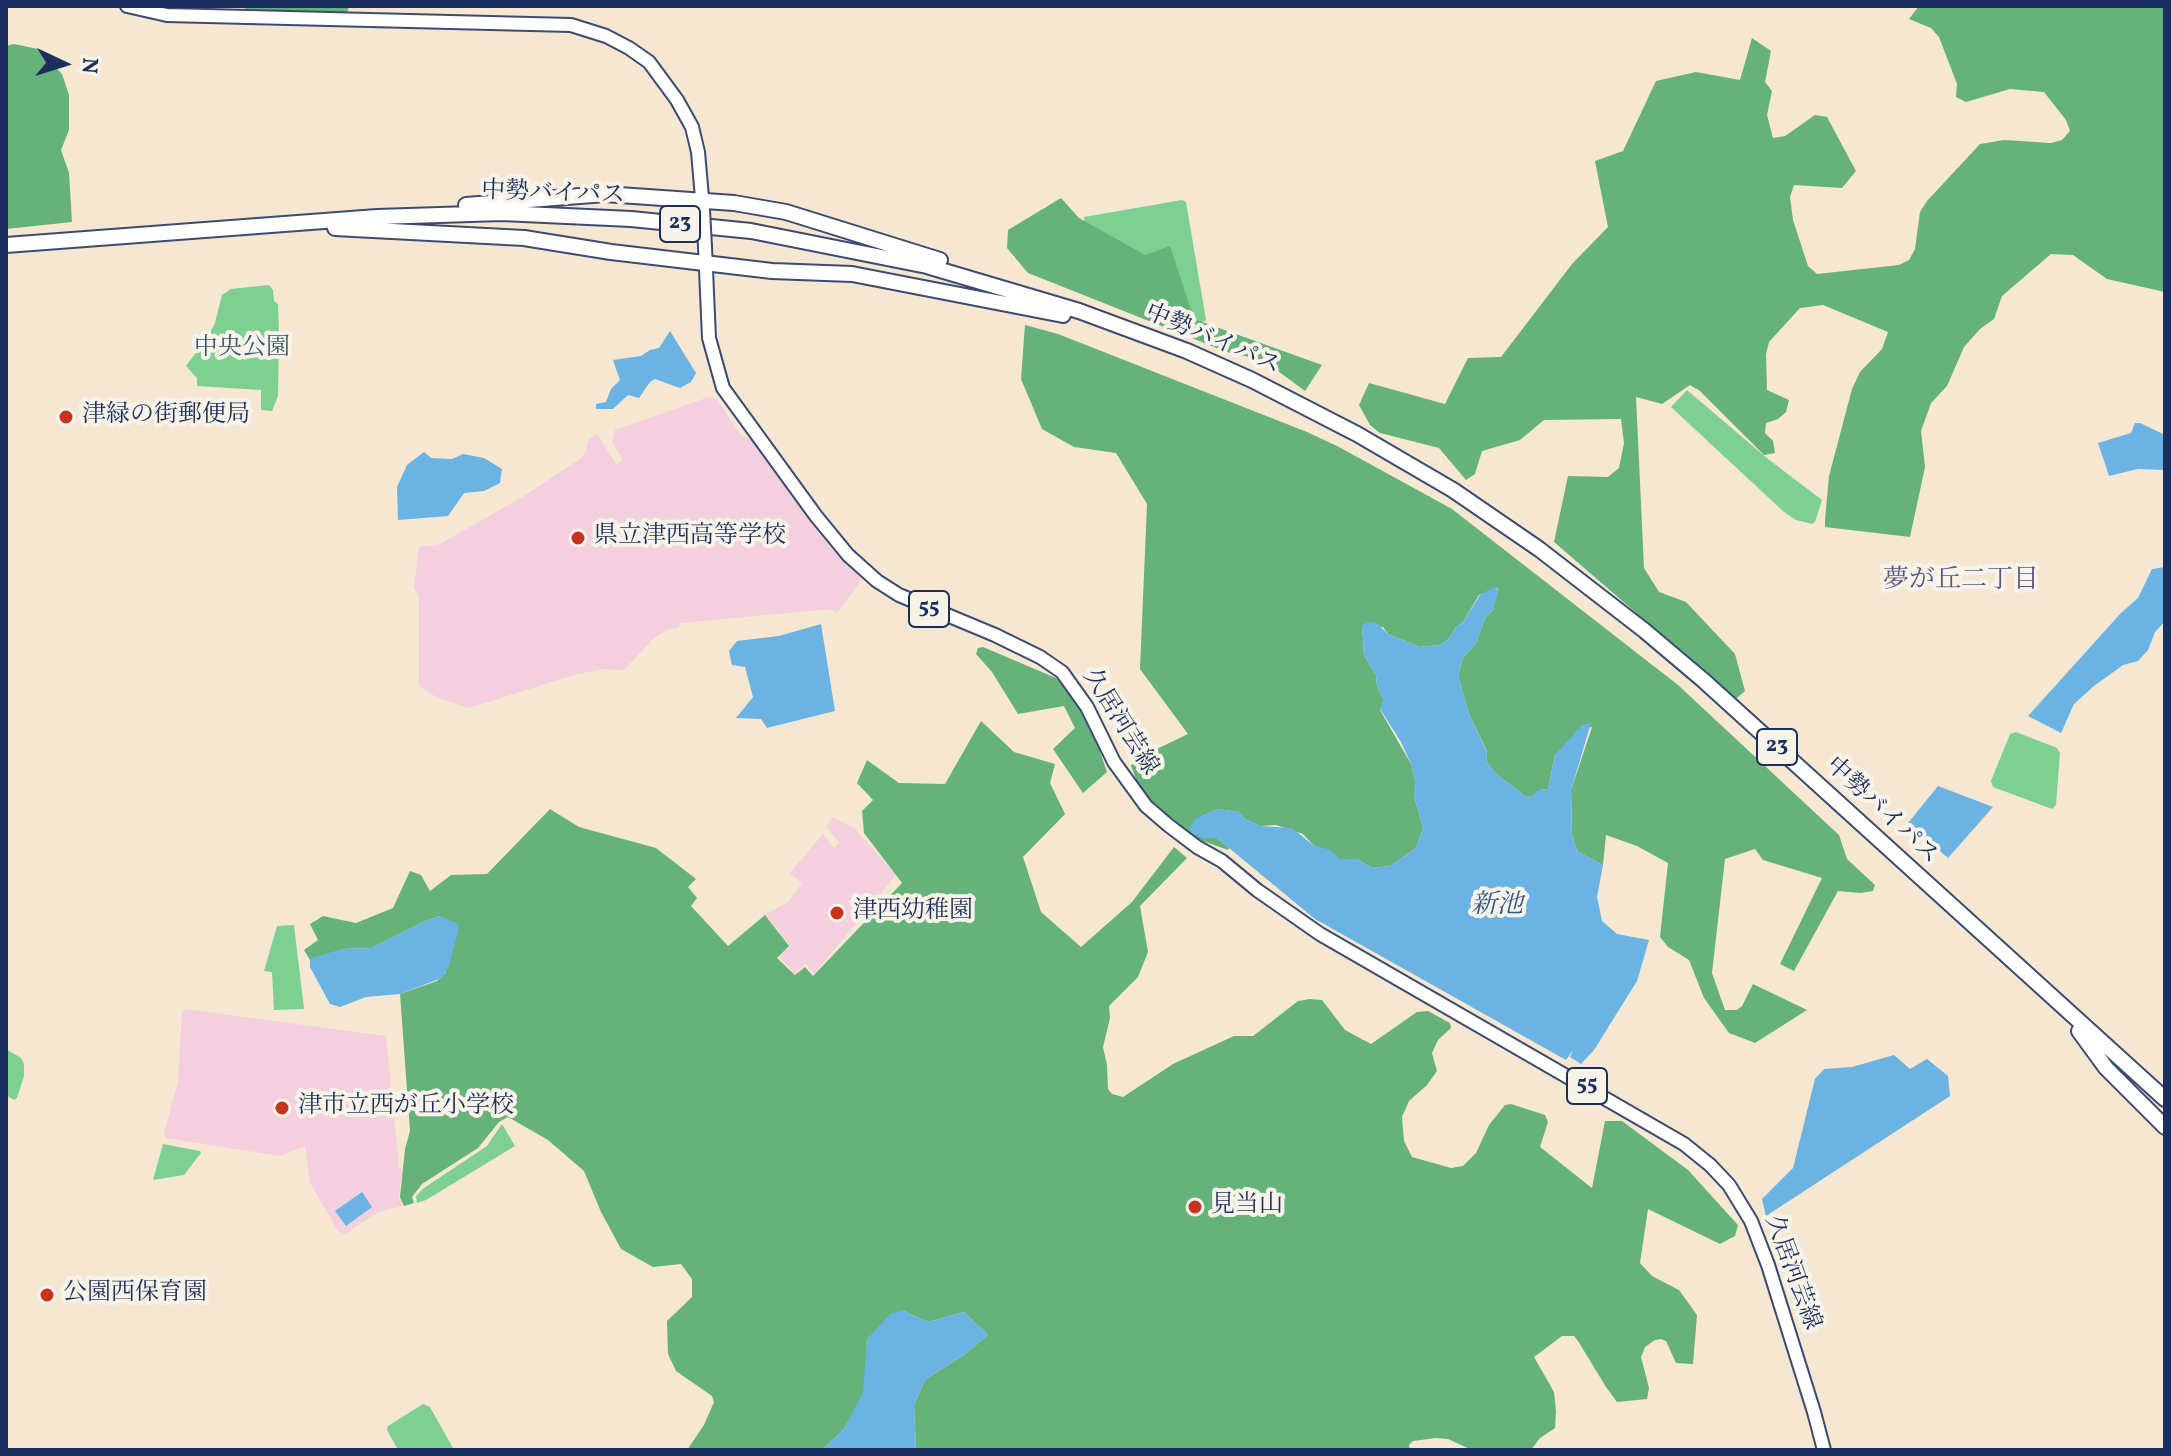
<!DOCTYPE html>
<html>
<head>
<meta charset="utf-8">
<style>
	body { margin:0 }
	#map { position:relative; width:2171px; height:1456px; overflow:hidden; background:#f5e7d2; font-family:Vollkorn,serif }
	canvas { display:block }
	.frame { position:absolute; inset:0; border:8px solid #1b2f5e; pointer-events:none }
	.north { position:absolute; left:24px; top:24px; width:80px; height:80px; -webkit-text-stroke:6px #f7f3e8; paint-order:stroke; rotate:94deg; font-size:22px; font-weight:700; line-height:32px; text-align:center; color:#1b2f5e }
	.north::after { content:''; display:block; margin:auto; width:28px; height:36px; background:#1b2f5e; clip-path:polygon(50% 0,100% 100%,50% 72%,0 100%) }
</style>
</head>
<body>
<div id="map">
<canvas width="2171" height="1456"></canvas>
<div class="frame"></div>
<div class="north">N</div>
</div>
<script>
const ctx = document.querySelector('canvas').getContext('2d');
ctx.lineJoin = 'round';
function fill(path, color) {
  ctx.fillStyle = color;
  ctx.fill(path, 'evenodd');
}
function shape(rows) {
  const path = new Path2D();
  for (const r of rows) {
    path.moveTo(r[0], r[1]);
    for (let i = 2; i < r.length; i += 2) path.lineTo(r[i], r[i + 1]);
  }
  return path;
}
function trace(path, color, width, dash) {
  ctx.strokeStyle = color;
  ctx.lineWidth = width;
  ctx.lineCap = dash ? 'butt' : 'round';
  ctx.setLineDash(dash || []);
  ctx.stroke(path);
}
function write(font, color, halo, rows, align = 'center') {
  ctx.font = font + ' Vollkorn,"Noto Serif JP",serif';
  ctx.lineWidth = 8;
  ctx.setLineDash([]);
  ctx.textBaseline = 'middle';
  ctx.strokeStyle = halo;
  ctx.fillStyle = color;
  for (const [text, x, y, turn = 0] of rows) {
    ctx.save();
    ctx.translate(x, y);
    ctx.rotate((+turn || 0) * Math.PI / 180);
    ctx.textAlign = isNaN(turn) ? turn : align;
    if (halo) ctx.strokeText(text, 0, 0);
    ctx.fillText(text, 0, 0);
    ctx.restore();
  }
}
const built = shape([
	[709,397,717,399,741,436,750,438,832,549,859,576,860,582,837,613,831,609,681,623,678,628,669,629,654,638,624,670,605,669,577,674,469,708,438,698,419,686,419,597,414,588,419,547,438,545,526,495,581,458,586,452,589,438,597,434,616,464,623,460,612,442,615,430],
	[832,817,854,828,896,875,814,974,806,964,795,973,779,957,790,946,766,914,788,902,802,883,790,873,823,834,834,848,839,843,827,827],
	[185,1009,386,1036,399,1167,402,1169,399,1197,403,1206,378,1212,345,1234,338,1231,310,1183,305,1146,280,1156,166,1138,164,1134,178,1081,182,1012]
]);
const green = shape([
	[1182,200,1186,202,1206,320,1194,327,1088,284,1084,217],
	[269,285,273,290,274,301,278,304,279,331,278,396,272,411,261,410,261,390,197,386,197,378,186,366,207,338,215,323,222,295,231,289],
	[1687,390,1768,459,1822,500,1815,522,1812,524,1796,520,1784,512,1671,407],
	[2016,732,2057,748,2060,753,2056,805,2052,809,1993,787,1991,781,2010,734],
	[294,925,304,1009,274,1010,272,972,264,971,277,926],
	[6,1049,21,1058,24,1064,24,1076,17,1098,14,1100,6,1095],
	[502,1124,515,1146,426,1200,417,1203,416,1196,424,1188,487,1146],
	[163,1144,200,1151,201,1153,184,1175,153,1180],
	[423,1404,430,1407,454,1450,398,1450,387,1430,388,1426]
]);
const forest = shape([
	[233,6,349,6,347,14,262,12],
	[1919,6,2165,6,2165,292,2107,279,2073,255,2051,254,2002,296,1994,319,1980,329,1964,347,1947,386,1931,403,1921,431,1925,467,1910,537,1825,527,1825,520,1829,476,1852,389,1860,372,1882,349,1888,332,1823,305,1800,308,1769,342,1766,354,1767,390,1789,400,1786,412,1778,419,1766,423,1765,433,1773,441,1775,453,1764,455,1700,391,1690,385,1662,404,1636,397,1644,568,1659,592,1686,602,1735,654,1745,691,1736,699,1554,542,1568,476,1608,477,1619,468,1624,443,1621,419,1544,420,1520,440,1482,451,1475,474,1466,480,1439,448,1380,433,1370,425,1359,405,1369,383,1445,404,1468,358,1501,357,1572,264,1608,227,1595,161,1623,151,1656,81,1696,72,1740,80,1752,38,1771,51,1765,82,1772,91,1767,115,1773,138,1785,136,1815,115,1827,117,1856,171,1842,188,1794,185,1790,197,1793,220,1808,266,1817,274,1899,265,1909,260,1915,249,1920,212,1927,201,1980,144,2004,140,2051,143,2062,140,2070,131,2066,120,2044,92,2010,89,1966,102,1956,97,1957,84,1939,37,1931,28,1909,19],
	[14,44,38,49,62,74,69,95,69,130,61,150,69,173,72,222,6,229,6,46],
	[1061,198,1079,218,1145,255,1170,246,1194,319,1322,365,1305,391,1263,360,1227,352,1028,273,1007,248,1008,230],
	[1025,325,1058,334,1307,432,1339,447,1452,509,1678,685,1839,835,1847,859,1875,885,1873,891,1861,893,1838,891,1794,971,1780,964,1822,878,1763,860,1755,849,1725,859,1712,973,1725,1010,1737,1010,1742,1006,1753,984,1807,1010,1755,1043,1729,1033,1704,998,1689,960,1668,947,1660,937,1668,863,1637,846,1606,835,1603,865,1578,852,1572,836,1571,790,1592,727,1576,731,1573,738,1555,755,1548,789,1540,790,1531,797,1525,796,1496,774,1486,761,1487,751,1469,714,1458,676,1463,658,1476,643,1485,618,1493,610,1498,588,1479,595,1463,622,1456,627,1448,640,1439,645,1420,647,1388,634,1383,627,1362,625,1364,655,1376,675,1377,686,1384,700,1380,710,1411,764,1416,783,1414,796,1423,828,1416,848,1390,866,1372,868,1357,859,1340,859,1313,845,1303,834,1276,825,1260,826,1245,819,1239,812,1218,809,1200,817,1203,838,1217,838,1229,848,1228,850,1186,835,1156,809,1137,782,1131,766,1134,760,1188,734,1140,669,1147,504,1116,453,1074,447,1042,429,1021,379],
	[983,647,1056,678,1075,698,1094,734,1107,772,1083,793,1053,749,1075,728,1064,706,1018,714,992,672,976,654,978,648],
	[981,721,1014,752,1055,764,1050,783,1065,814,1023,857,1041,912,1081,947,1132,902,1174,847,1187,858,1140,906,1148,952,1138,977,1109,1006,1110,1018,1103,1047,1107,1065,1108,1089,1112,1094,1123,1097,1173,1064,1234,1036,1253,1036,1298,1001,1310,999,1322,1000,1345,1030,1371,1044,1417,1012,1428,1011,1450,1023,1451,1028,1438,1040,1432,1053,1437,1071,1427,1085,1409,1101,1402,1117,1404,1141,1412,1157,1451,1168,1463,1166,1476,1153,1489,1125,1505,1105,1511,1104,1545,1115,1548,1122,1540,1147,1592,1188,1605,1121,1622,1121,1688,1170,1738,1225,1735,1236,1720,1244,1648,1209,1640,1263,1652,1276,1679,1290,1697,1315,1693,1364,1676,1363,1666,1341,1661,1339,1655,1340,1645,1347,1641,1357,1649,1388,1647,1399,1617,1402,1606,1387,1578,1341,1574,1336,1562,1336,1534,1357,1554,1392,1556,1411,1555,1428,1540,1438,1531,1450,1472,1450,1448,1439,1436,1438,1413,1441,1409,1445,1410,1450,916,1450,914,1405,925,1380,965,1354,988,1335,964,1312,928,1322,904,1311,867,1339,864,1392,844,1429,822,1450,687,1450,704,1425,714,1402,712,1396,676,1371,668,1354,667,1321,692,1297,692,1279,681,1264,653,1267,621,1249,601,1212,584,1171,548,1140,508,1117,499,1122,478,1148,422,1184,412,1197,414,1203,404,1206,400,1197,405,1149,410,1131,400,994,437,981,446,972,440,916,423,922,372,948,343,949,310,960,304,950,318,940,310,924,323,916,356,923,393,908,410,871,421,875,430,891,451,875,487,874,550,809,579,827,656,848,696,879,688,887,697,898,691,906,728,946,765,915,789,946,777,958,795,975,805,967,813,976,902,883,864,833,862,811,873,800,857,783,867,760,899,783,945,784]
]);
const water = shape([
	[670,331,696,373,691,382,680,388,655,379,650,382,639,398,628,395,613,409,596,409,596,404,606,402,611,389,620,380,613,360,641,356,650,350,659,348],
	[2135,423,2140,423,2165,435,2165,470,2138,469,2109,476,2098,443,2131,433],
	[424,452,431,458,452,459,463,454,484,458,502,469,500,483,484,491,464,493,448,516,398,520,397,487,407,465],
	[2165,567,2165,621,2155,632,2148,650,2138,661,2123,665,2094,686,2074,704,2061,733,2028,716,2121,613,2138,598,2152,569],
	[1494,587,1499,590,1493,610,1485,618,1476,643,1463,658,1458,676,1469,714,1487,752,1486,761,1496,774,1525,796,1531,797,1539,790,1548,789,1555,755,1582,725,1591,723,1571,790,1572,836,1578,852,1603,865,1597,897,1602,921,1617,934,1649,940,1637,981,1594,1050,1581,1064,1570,1057,1573,1050,1566,1060,1315,919,1217,838,1203,838,1191,833,1190,828,1195,819,1218,809,1239,812,1245,819,1260,826,1292,828,1313,845,1331,850,1340,859,1357,859,1372,868,1390,866,1416,848,1423,828,1414,796,1416,783,1411,764,1401,742,1380,709,1384,700,1377,686,1376,675,1364,655,1362,625,1369,622,1377,623,1388,634,1420,647,1439,645,1448,640,1456,627,1463,622,1480,595],
	[821,624,835,711,767,728,761,719,736,718,753,697,745,667,732,665,729,651,737,641,779,636],
	[1938,786,1993,807,1948,858,1908,823],
	[440,916,458,924,458,931,449,966,442,978,400,994,366,997,340,1007,330,1004,310,967,310,960,314,957,343,949,372,948,423,922],
	[1894,1055,1910,1069,1927,1059,1948,1076,1950,1096,1766,1216,1762,1199,1793,1168,1815,1079,1824,1069,1852,1067],
	[362,1192,372,1207,346,1226,335,1211],
	[904,1311,928,1322,964,1312,988,1335,965,1354,925,1380,914,1405,916,1450,822,1450,844,1429,863,1392,867,1339,891,1313]
]);
const major = shape([
	[127,6,167,15,571,25,606,36,629,48,649,62,677,100,692,127,698,152,703,209],
	[705,247,709,338,723,388,816,516,848,555,877,581,899,595,995,635,1040,657,1062,672,1087,707,1114,762,1146,806,1168,825,1197,847,1222,861,1257,890,1320,934,1684,1144,1710,1165,1729,1185,1751,1221,1768,1265,1814,1412,1824,1450]
]);
const highway = shape([
	[466,205,605,194,734,203,786,212,940,260],
	[335,228,524,238,611,252,772,271,852,274,1063,315],
	[6,245,377,217,502,213,631,219,751,231,927,266,1079,311,1187,351,1252,380,1357,434,1453,490,1539,549,1645,631,1703,680,2165,1099],
	[2079,1031,2106,1068,2165,1127]
]);
const majorBridge = shape([
	[703,210,705,247]
]);
const markers = [
	[66,417,8,"#c8321e"],
	[578,538,8,"#c8321e"],
	[837,913,8,"#c8321e"],
	[282,1108,8,"#c8321e"],
	[1195,1207,8,"#c8321e"],
	[47,1295,8,"#c8321e"]
];
const shields = [
	[680,224,40],
	[929,609,40],
	[1777,747,40],
	[1587,1086,40]
];
const shieldNames = [
	["23",680,224],
	["55",929,609],
	["23",1777,747],
	["55",1587,1086]
];
const streetNames = [
	["中勢バイパス",553,195,2],
	["中勢バイパス",1212,341,23],
	["久居河芸線",1119,723,58],
	["中勢バイパス",1881,812,43],
	["久居河芸線",1791,1273,70]
];
const parkNames = [
	["中央公園",242,350]
];
const poiNames = [
	["津緑の街郵便局",82,417],
	["県立津西高等学校",594,538],
	["津西幼稚園",853,913],
	["津市立西が丘小学校",298,1108],
	["見当山",1211,1207],
	["公園西保育園",63,1295]
];
const neighbourhoodNames = [
	["夢が丘二丁目",1961,582]
];
const waterNames = [
	["新池",1497,907]
];
fill(built, '#f4cfde');
fill(green, '#7dd091');
fill(forest, '#66b27b');
fill(water, '#6ab3e2');
trace(major, '#3c4b6f', 16);
trace(highway, '#3c4b6f', 18);
trace(major, '#fff', 12);
trace(highway, '#fff', 14);
trace(majorBridge, '#3c4b6f', 16, []);
trace(majorBridge, '#fff', 12);
for (const [x, y, r, color] of markers) {
  const dot = new Path2D();
  dot.arc(x, y, r, 0, 2 * Math.PI);
  ctx.fillStyle = color;
  ctx.fill(dot);
  trace(dot, '#f7f3e8', 3);
}
for (const [x, y, w] of shields) {
  const box = new Path2D();
  box.roundRect(x - w / 2, y - 18, w, 36, 6);
  ctx.fillStyle = '#f7f3e8';
  ctx.fill(box);
  trace(box, '#1b2f5e', 2);
}
write('bold 22px', '#1b2f5e', null, shieldNames);
write('24px', '#1b2f5e', '#f7f3e8', streetNames);
write('24px', '#34576b', '#f7f3e8', parkNames);
write('24px', '#1b2f5e', '#f7f3e8', poiNames, 'left');
write('26px', '#5c5387', '#f7f3e8', neighbourhoodNames);
write('italic 26px', '#335786', '#f7f3e8', waterNames);
</script>
</body>
</html>
